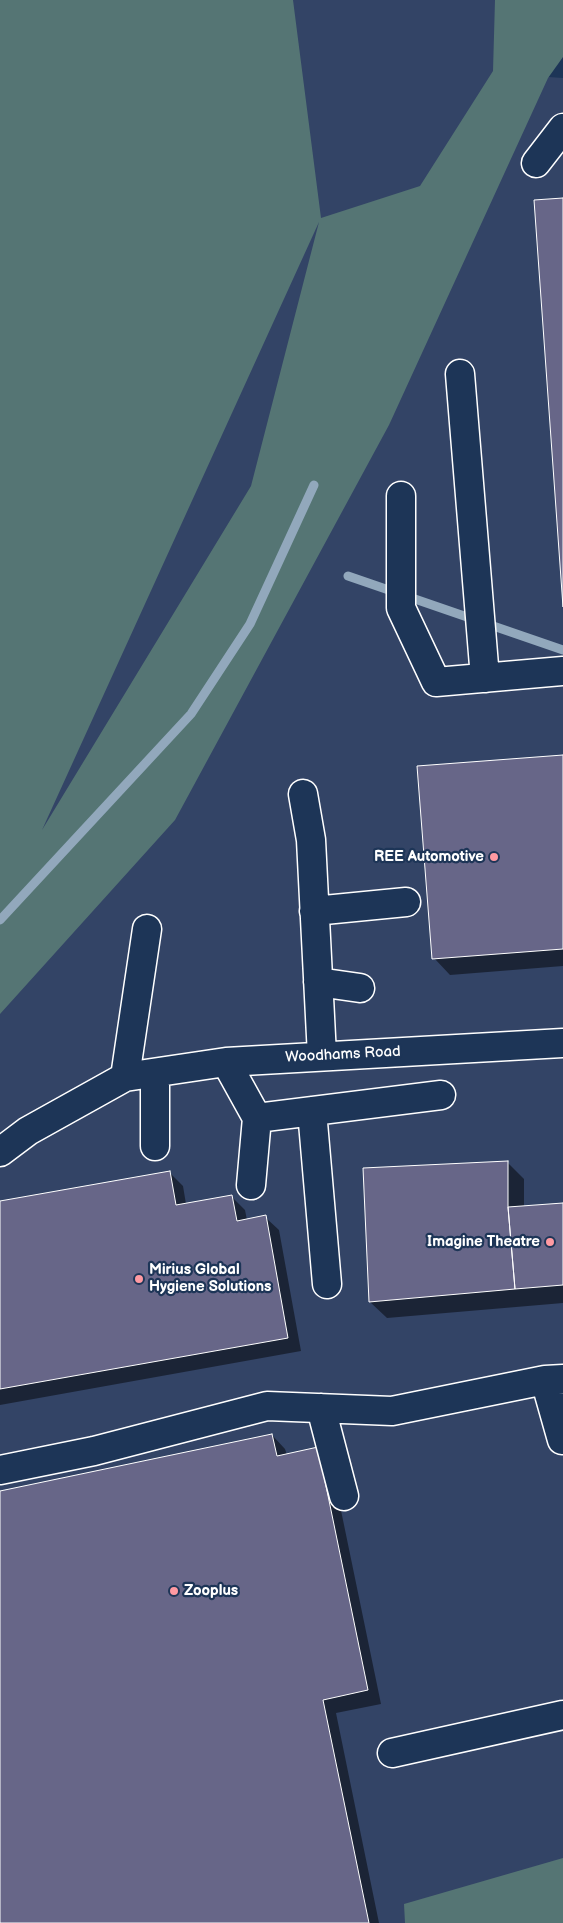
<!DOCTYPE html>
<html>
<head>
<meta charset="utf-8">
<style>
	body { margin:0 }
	canvas { display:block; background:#1d3557 }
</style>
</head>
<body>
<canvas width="563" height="1923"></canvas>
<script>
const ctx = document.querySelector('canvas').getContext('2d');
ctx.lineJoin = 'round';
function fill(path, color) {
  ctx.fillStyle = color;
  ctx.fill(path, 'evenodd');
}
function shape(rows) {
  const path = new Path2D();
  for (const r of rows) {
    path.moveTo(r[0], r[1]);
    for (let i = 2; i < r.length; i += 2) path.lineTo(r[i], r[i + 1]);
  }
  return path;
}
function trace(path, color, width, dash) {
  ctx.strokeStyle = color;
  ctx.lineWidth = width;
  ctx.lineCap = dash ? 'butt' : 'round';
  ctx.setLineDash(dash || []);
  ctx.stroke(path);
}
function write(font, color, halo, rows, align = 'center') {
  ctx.font = font + ' "Balsamiq Sans",sans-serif';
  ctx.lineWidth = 4.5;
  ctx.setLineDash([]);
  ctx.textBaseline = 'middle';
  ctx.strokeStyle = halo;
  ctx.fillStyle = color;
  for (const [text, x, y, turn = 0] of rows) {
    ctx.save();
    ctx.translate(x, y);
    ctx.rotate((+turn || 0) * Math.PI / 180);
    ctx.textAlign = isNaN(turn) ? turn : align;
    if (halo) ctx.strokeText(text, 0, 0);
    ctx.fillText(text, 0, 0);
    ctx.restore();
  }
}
const built = shape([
	[0,0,563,0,563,49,548,77,563,78,563,1923,0,1923]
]);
const green = shape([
	[0,0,293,0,321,218,420,186,493,71,495,0,563,0,563,57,548,78,389,425,175,820,0,1014],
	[319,222,251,486,42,830],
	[563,1858,563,1923,405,1923,404,1904]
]);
const shadow = shape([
	[563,756,563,966,450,975,434,958],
	[507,1162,524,1179,524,1207,563,1204,563,1303,387,1318,370,1302],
	[169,1172,183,1186,186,1204,231,1196,245,1210,247,1220,265,1217,279,1230,301,1351,0,1405,0,1202],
	[272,1435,285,1449,287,1455,331,1462,381,1704,336,1713,379,1923,0,1923,0,1492]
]);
const stream = shape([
	[348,576,563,650],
	[0,920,191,714,250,624,314,485]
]);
const building = shape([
	[563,198,563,607,534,200,563,198],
	[563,755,563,949,432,959,417,766,563,755],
	[508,1161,508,1207,515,1289,369,1302,363,1168,508,1161],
	[170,1171,176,1205,232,1195,237,1221,266,1215,288,1338,0,1389,0,1201,170,1171],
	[563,1203,563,1285,515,1289,508,1207,563,1203],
	[272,1434,277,1456,318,1447,368,1690,323,1700,369,1923,0,1923,0,1491,272,1434]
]);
const minor = shape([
	[536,163,563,128],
	[460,374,485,678],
	[401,496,401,608,436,682,563,671],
	[303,794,311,840,322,1056],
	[314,911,406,902],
	[318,982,360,988],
	[226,1062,257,1118,251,1185],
	[125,1077,147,929],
	[312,1111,327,1284],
	[257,1118,441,1095],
	[155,1146,155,1073],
	[0,1152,28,1131,125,1077,226,1062,563,1043],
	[545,1380,562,1440],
	[321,1408,344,1496],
	[0,1470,94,1451,267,1406,392,1411,545,1380,563,1379],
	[392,1753,563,1715]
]);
const markers = [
	[494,857,5,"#ff9aa2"],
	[550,1242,5,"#ff9aa2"],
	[139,1279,5,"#ff9aa2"],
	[174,1591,5,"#ff9aa2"]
];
const poiNames = [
	["REE Automotive",484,857],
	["Imagine Theatre",540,1242],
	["Mirius Global",149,1270,"left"],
	["Hygiene Solutions",149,1287,"left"],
	["Zooplus",184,1591,"left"]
];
const streetNames = [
	["Woodhams Road",343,1055,-3]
];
fill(built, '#346');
fill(green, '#557574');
fill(shadow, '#0007');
trace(stream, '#92a8bc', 9);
fill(building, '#676688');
trace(building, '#fff', 1);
trace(minor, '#fff', 31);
trace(minor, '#1d3557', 28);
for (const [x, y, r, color] of markers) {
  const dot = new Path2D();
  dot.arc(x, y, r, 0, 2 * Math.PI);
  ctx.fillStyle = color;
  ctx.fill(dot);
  trace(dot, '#1d3557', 2);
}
write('bold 15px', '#fff', '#1d3557', poiNames, 'right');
write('15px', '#fff', '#1d3557', streetNames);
</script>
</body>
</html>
